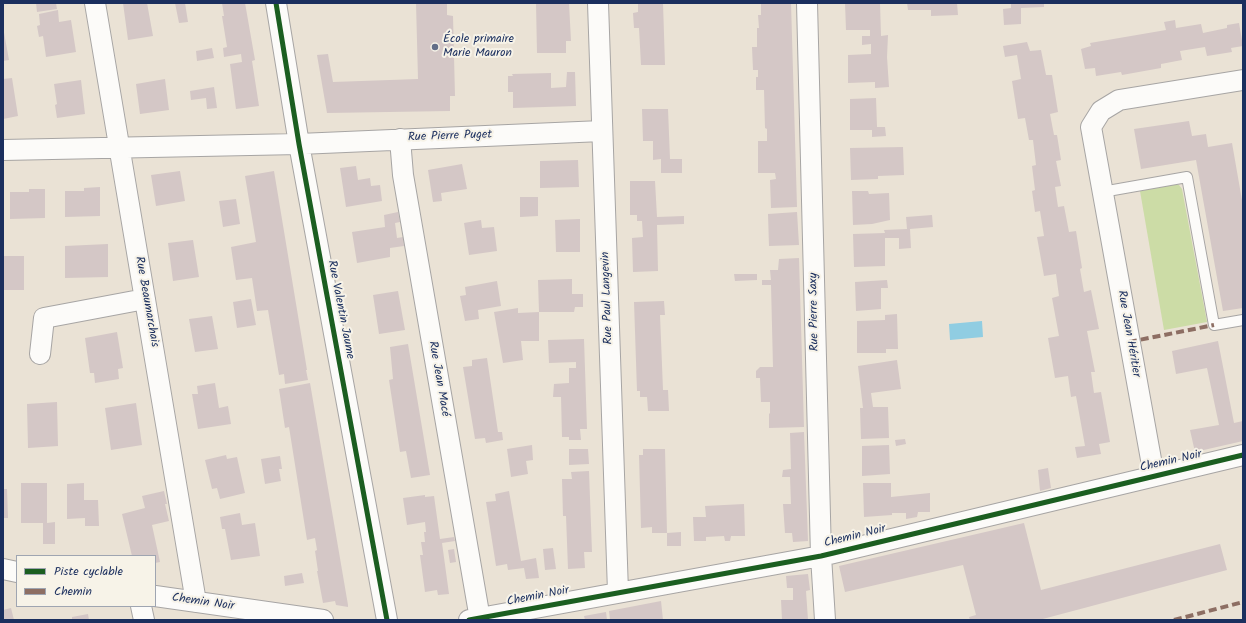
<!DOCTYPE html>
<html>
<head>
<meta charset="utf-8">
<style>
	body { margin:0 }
	#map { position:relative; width:1246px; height:623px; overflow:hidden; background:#eae2d5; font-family:Kalam,sans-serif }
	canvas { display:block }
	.frame { position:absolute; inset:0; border:4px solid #1b2f5e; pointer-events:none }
	.legend { position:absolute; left:16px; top:555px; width:140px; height:52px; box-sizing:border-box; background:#f7f3e8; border:1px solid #9fa5b1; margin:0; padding:5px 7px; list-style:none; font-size:12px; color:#1b2f5e }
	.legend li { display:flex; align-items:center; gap:8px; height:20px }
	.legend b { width:20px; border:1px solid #9fa5b1 }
</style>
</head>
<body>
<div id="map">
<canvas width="1246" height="623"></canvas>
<div class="frame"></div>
<ul class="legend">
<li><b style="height:5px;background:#1b5e20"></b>Piste cyclable</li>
<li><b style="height:5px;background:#8d6e63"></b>Chemin</li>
</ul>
</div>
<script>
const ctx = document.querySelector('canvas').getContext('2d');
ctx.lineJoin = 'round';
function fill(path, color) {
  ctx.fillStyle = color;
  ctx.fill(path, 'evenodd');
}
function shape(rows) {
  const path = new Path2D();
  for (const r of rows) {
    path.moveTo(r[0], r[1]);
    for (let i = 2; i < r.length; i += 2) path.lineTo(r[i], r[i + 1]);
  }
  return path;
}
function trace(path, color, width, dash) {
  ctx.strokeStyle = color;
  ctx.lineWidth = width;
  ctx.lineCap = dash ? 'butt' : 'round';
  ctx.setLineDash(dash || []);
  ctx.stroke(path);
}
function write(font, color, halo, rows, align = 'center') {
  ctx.font = font + ' Kalam,sans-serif';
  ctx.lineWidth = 4;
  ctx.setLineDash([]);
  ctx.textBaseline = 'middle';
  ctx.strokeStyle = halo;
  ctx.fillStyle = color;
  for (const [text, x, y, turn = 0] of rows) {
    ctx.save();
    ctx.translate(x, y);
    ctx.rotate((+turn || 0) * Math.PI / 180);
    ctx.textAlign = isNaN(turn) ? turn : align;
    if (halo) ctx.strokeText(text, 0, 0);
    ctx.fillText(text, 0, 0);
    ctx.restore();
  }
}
const green = shape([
	[1176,184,1179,185,1182,189,1207,322,1164,330,1140,191]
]);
const water = shape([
	[982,321,983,337,950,340,949,324]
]);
const building = shape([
	[36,3,56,3,57,9,37,12],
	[123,3,147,3,153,36,128,40],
	[175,3,185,3,188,22,179,23],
	[222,3,245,3,255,60,252,61,259,106,236,109,230,64,242,62,241,54,224,57,223,48,227,47,222,16,224,16],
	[416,3,447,3,447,15,453,16,455,96,450,96,450,111,327,113,317,55,328,54,333,82,418,79],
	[536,3,569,3,571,41,566,41,566,53,537,53],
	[638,3,663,3,665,65,641,65,639,28,634,28,633,13,638,12],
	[761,3,791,3,797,207,771,208,770,180,776,179,775,173,758,173,758,141,767,141,767,129,765,128,764,90,756,90,756,77,758,77,758,70,753,70,752,47,757,47,757,28,759,28,758,15,761,15],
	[845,3,880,3,881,36,888,35,887,57,889,87,875,88,875,82,848,83,848,55,871,54,871,44,862,45,862,36,870,36,870,30,846,30],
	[907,3,957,3,958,15,931,16,931,10,908,10],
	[1011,3,1044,3,1044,7,1021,8,1021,24,1004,25,1003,9,1011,8],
	[58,10,59,22,71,20,76,52,46,57,43,36,39,37,37,26,40,25,39,14],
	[1175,20,1176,28,1201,24,1203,33,1227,28,1227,25,1239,23,1243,46,1231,48,1232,52,1207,56,1205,47,1180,51,1182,60,1161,64,1161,68,1122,75,1121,72,1096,76,1095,68,1085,69,1081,49,1091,46,1090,43,1166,30,1164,22],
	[3,27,9,60,3,61],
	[1027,42,1030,51,1041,50,1046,75,1052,75,1058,112,1050,114,1054,135,1057,135,1061,160,1056,161,1061,186,1055,187,1058,207,1064,206,1069,232,1076,231,1082,268,1080,269,1084,292,1091,290,1099,329,1087,331,1095,372,1091,372,1094,393,1101,392,1110,442,1099,444,1101,454,1077,458,1075,447,1085,446,1076,396,1071,397,1068,376,1055,378,1048,338,1059,336,1052,298,1059,296,1056,274,1044,276,1037,237,1044,236,1040,211,1035,212,1032,191,1035,190,1032,166,1036,165,1033,140,1029,140,1025,118,1018,119,1012,81,1021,79,1017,55,1005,57,1003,46],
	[212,48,214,58,197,61,196,51],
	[567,72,575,72,576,106,513,108,513,92,508,92,508,76,513,76,512,74,551,73,551,88,566,87],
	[12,78,18,116,3,119,3,79],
	[165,79,169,110,140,114,136,84],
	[81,80,85,114,57,118,55,105,57,104,54,84],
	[214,87,217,108,207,109,206,98,191,100,190,91],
	[876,98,877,127,885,127,886,136,872,137,872,130,850,130,850,99],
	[642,109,668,109,670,159,682,159,682,173,661,173,661,159,653,160,653,141,643,141],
	[1189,121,1192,136,1206,134,1208,147,1232,143,1243,206,1243,308,1223,311,1196,160,1141,169,1134,129],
	[903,147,904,175,878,176,878,179,851,180,850,148],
	[578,160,579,187,540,188,540,161],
	[462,164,467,189,441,193,442,201,433,202,428,170],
	[356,166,358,180,370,178,371,186,380,185,382,201,346,207,340,168],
	[180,171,185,201,156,206,151,175],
	[274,171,307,370,306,370,308,380,285,384,284,374,279,375,268,310,257,311,252,278,236,280,231,247,256,242,245,176],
	[630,181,655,181,657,217,684,216,684,224,657,225,658,271,633,272,632,238,643,237,642,221,637,221,637,215,630,215],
	[100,187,100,216,65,217,65,191,84,191,84,188],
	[29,189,45,189,45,218,10,219,10,192,29,192],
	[852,191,868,191,869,194,889,193,890,220,872,224,853,225],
	[520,197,538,197,538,216,520,217],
	[236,199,240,224,223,227,219,201],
	[398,212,400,222,395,223,397,238,403,237,404,246,390,248,390,257,357,263,352,232,385,227,384,215],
	[797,212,799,245,769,246,768,214],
	[932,215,933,227,910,229,911,248,899,249,899,238,885,238,885,266,854,267,853,234,885,233,884,230,907,229,906,217],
	[580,219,580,252,556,252,555,220],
	[481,220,482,228,494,227,497,251,469,255,464,223],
	[193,240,199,277,173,281,168,243],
	[108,244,108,277,65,278,65,246],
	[3,256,24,256,24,290,3,290],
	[799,258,804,427,769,428,769,414,770,413,770,402,761,402,760,378,756,378,756,371,760,367,773,367,771,285,762,285,762,280,771,280,770,270,778,270,779,259],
	[734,274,757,274,757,280,735,281],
	[572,279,572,294,583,294,583,307,575,307,574,312,539,312,539,341,521,341,523,360,503,363,494,312,518,308,518,313,539,312,538,280],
	[887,280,888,288,881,288,881,309,856,311,855,282],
	[497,281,501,306,478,310,479,319,465,321,460,296,466,295,465,287],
	[398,291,405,330,379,334,373,295],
	[251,299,256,325,237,328,233,302],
	[664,301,665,315,660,315,663,390,668,390,669,411,648,411,647,397,640,397,640,391,637,391,634,302],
	[897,314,898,349,886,349,886,353,857,353,857,321,885,320,885,315],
	[212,316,218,349,195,352,189,319],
	[117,332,123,368,118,369,119,379,95,383,94,373,90,373,85,338],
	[584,339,587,429,580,429,581,440,569,440,569,437,562,437,561,397,553,397,554,384,569,383,569,368,576,368,576,362,549,363,548,340],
	[1218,341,1234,423,1243,421,1243,441,1195,452,1190,430,1219,425,1207,368,1176,374,1172,351],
	[408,344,430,475,411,478,406,451,400,452,389,380,393,379,390,347],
	[487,358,498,432,502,432,503,440,486,443,485,438,475,439,463,367,472,366,472,360],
	[897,360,901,389,871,393,873,407,888,407,889,438,861,439,860,408,863,408,858,366],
	[215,383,219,408,228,406,231,424,198,429,192,394,198,394,197,386],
	[310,383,348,605,348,607,336,605,335,601,323,603,317,571,318,571,315,551,317,550,315,538,307,540,289,427,285,428,279,389],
	[57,402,58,446,28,448,27,404],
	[136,403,142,445,111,450,105,408],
	[804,432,808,541,793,542,792,533,785,533,783,504,791,504,790,477,782,477,783,470,791,469,790,433],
	[905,439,906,444,896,446,895,440],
	[532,445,533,460,526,461,528,474,511,477,507,449],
	[889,445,890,474,862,476,862,446],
	[569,449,588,449,589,464,569,465],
	[643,449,665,449,667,533,652,533,652,527,641,528,639,455,643,455],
	[226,455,227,459,237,457,245,493,220,499,217,488,212,489,205,460],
	[280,456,282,469,279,469,281,481,265,484,261,459],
	[1048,468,1051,488,1040,491,1038,470],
	[589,471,592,552,584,552,585,568,568,569,566,516,563,516,562,479,572,479,571,472],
	[21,483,47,483,47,523,55,522,55,544,43,544,43,523,21,523],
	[84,483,84,500,98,500,99,526,85,526,85,518,67,519,67,484],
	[863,483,891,483,891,497,930,493,930,512,918,512,917,517,906,519,906,513,892,513,892,515,864,517],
	[3,489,7,489,8,518,3,518],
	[164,491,167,504,165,504,169,521,152,525,160,562,155,563,155,556,132,556,122,514,145,508,142,496],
	[509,491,521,561,536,558,539,578,526,579,524,568,508,570,507,564,496,566,486,502,496,501,495,494],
	[425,495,425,497,434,496,440,539,454,537,455,541,442,543,449,594,438,595,437,590,425,592,420,555,423,555,421,542,425,542,424,532,426,532,425,522,407,525,403,498],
	[744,504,745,536,731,536,730,541,725,541,724,536,706,537,706,541,694,541,693,517,706,517,705,506],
	[240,513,242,525,255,523,260,556,231,560,225,529,222,529,220,517],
	[1024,523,1041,590,1220,544,1227,570,1039,620,970,620,969,617,976,615,963,565,845,592,839,566],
	[681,532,681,546,667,546,667,533],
	[553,548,556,569,545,570,543,549],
	[454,549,456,562,450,563,448,550],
	[302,573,304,583,285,586,284,576],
	[808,574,810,590,806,591,808,620,782,620,781,600,793,600,793,588,787,588,786,576],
	[661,601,663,620,610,620,609,611],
	[11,608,14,620,3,620,3,610],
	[606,612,607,620,585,620,584,616],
	[88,614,89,620,72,620,72,617]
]);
const lane = shape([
	[1102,192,1187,177,1214,325,1243,320]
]);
const street = shape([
	[95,3,196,602],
	[276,3,299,144,387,620],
	[598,3,618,592],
	[807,3,821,556,825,620],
	[400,139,403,175,480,619],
	[3,150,299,144,602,131],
	[40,354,44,318,145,299],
	[1154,476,1091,127,1101,111,1119,100,1243,80],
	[3,569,17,572],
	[155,596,323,620],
	[141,606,144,620],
	[469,620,821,556,1243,455]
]);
const quiet = shape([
	[1129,342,1214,325],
	[1174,620,1243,602]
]);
const cycleway = shape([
	[276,3,299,144,387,620],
	[469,620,821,556,1243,455]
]);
const markers = [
	[435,47,4,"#636e88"]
];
const poiNames = [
	["École primaire",443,40],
	["Marie Mauron",443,54]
];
const streetNames = [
	["Rue Pierre Puget",450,137,-2],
	["Rue Paul Langevin",608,298,-92],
	["Rue Beaumarchais",146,302,80],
	["Rue Valentin Jaume",340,310,79],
	["Rue Pierre Saxy",815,312,-91],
	["Rue Jean Héritier",1128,334,80],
	["Rue Jean Macé",438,379,80],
	["Chemin Noir",1171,462,-13],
	["Chemin Noir",855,537,-14],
	["Chemin Noir",538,597,-11],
	["Chemin Noir",203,603,8]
];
fill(green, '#ccdca6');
fill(water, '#90cde2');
fill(building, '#d4c7c6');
trace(lane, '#a7a5a4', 12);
trace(street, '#a7a5a4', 22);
trace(lane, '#fcfbf9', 10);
trace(street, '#fcfbf9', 20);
trace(quiet, '#8d6e63', 4, [8, 4]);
trace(cycleway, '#1b5e20', 5);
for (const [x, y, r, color] of markers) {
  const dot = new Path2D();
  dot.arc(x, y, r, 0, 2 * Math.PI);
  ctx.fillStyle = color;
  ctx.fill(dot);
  trace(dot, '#f7f3e8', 1.5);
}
write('12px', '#1b2f5e', '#f7f3e8', poiNames, 'left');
write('12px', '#1b2f5e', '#f7f3e8', streetNames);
</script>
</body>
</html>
